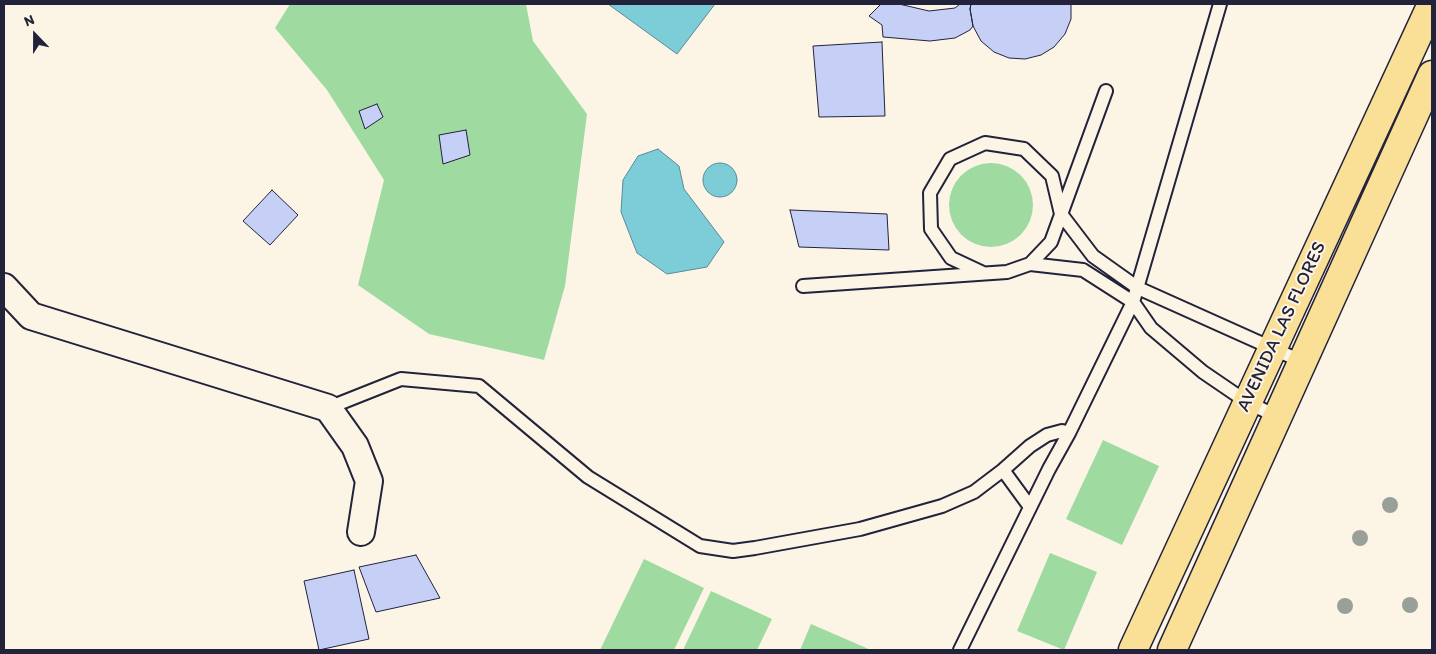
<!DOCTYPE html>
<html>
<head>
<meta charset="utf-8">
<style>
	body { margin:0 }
	#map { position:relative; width:1436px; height:654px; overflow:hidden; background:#fcf5e5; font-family:Itim,sans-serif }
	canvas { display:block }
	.frame { position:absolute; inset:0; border:5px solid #22223b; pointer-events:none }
	.north { position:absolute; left:10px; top:10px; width:50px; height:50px; -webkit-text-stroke:4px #fcf5e5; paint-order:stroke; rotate:338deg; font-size:14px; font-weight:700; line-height:20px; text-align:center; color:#22223b }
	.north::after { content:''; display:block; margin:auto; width:18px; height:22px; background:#22223b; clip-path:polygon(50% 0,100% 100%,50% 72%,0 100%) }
</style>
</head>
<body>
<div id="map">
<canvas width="1436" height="654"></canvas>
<div class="frame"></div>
<div class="north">N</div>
</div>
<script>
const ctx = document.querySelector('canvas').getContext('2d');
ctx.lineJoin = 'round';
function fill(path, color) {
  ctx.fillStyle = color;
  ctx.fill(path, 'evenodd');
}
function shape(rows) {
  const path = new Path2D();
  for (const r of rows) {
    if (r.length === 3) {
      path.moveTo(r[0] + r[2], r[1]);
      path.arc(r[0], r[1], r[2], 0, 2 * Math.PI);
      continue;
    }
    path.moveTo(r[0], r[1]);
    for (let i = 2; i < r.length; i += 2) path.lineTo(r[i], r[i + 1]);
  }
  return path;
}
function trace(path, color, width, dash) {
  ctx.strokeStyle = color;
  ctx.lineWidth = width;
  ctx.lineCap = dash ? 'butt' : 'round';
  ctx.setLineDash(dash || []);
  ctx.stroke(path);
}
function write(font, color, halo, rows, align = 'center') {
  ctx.font = font + ' Itim,sans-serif';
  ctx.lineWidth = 4;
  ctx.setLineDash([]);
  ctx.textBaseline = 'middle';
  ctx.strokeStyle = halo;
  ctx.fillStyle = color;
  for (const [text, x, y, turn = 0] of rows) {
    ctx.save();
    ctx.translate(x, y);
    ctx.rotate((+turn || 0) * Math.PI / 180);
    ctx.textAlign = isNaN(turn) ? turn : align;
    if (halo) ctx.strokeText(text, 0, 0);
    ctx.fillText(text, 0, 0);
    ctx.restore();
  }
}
const green = shape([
	[290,4,526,4,533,41,587,114,565,286,544,360,429,334,358,285,384,180,327,90,275,28],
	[991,205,42],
	[1103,440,1159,466,1122,545,1066,519],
	[1050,553,1097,572,1064,650,1017,631],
	[644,559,704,588,674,650,600,650],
	[711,591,772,619,757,650,683,650],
	[811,624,871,650,800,650]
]);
const water = shape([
	[608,4,715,4,677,54,608,4],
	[658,149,679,166,684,189,724,242,707,267,667,274,637,253,621,212,623,180,638,156,658,149],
	[720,180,17]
]);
const building = shape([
	[881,4,899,4,929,11,955,8,960,4,971,4,970,9,973,26,970,30,955,38,930,41,883,37,882,25,869,16,881,4],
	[971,4,1071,4,1071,19,1065,34,1054,47,1041,55,1025,59,1009,58,994,52,981,41,973,26,970,9,971,4],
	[882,42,885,116,819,117,813,46,882,42],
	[377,104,383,117,365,129,359,111,377,104],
	[466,130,470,155,443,164,439,135,466,130],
	[272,190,298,215,270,245,243,221,272,190],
	[790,210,887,214,889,250,799,247,790,210],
	[416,555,440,598,376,612,359,567,416,555],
	[354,570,369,639,319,650,304,581,354,570]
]);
const service = shape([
	[1030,264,1051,242,1106,91],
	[983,273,951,258,931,229,930,193,950,159,985,143,1024,149,1052,176,1061,214,1093,256,1138,288,1303,362],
	[803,286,1007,272,1030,264,1083,270,1133,302,1151,328,1203,372,1247,402,1278,417],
	[328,408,401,379,479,386,588,477,700,546,733,551,755,548,860,529,942,506,974,492,1003,470,1030,446,1047,435,1062,431,1069,433],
	[1003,470,1030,507],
	[960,650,1049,469,1069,433,1133,302,1220,4]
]);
const minor = shape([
	[4,287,31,316,328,408,355,446,369,481,361,532]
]);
const trunk = shape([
	[1133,650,1432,4],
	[1172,650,1432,75]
]);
const trees = [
	[1390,505],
	[1360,538],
	[1410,605],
	[1345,606]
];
const streetNames = [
	["AVENIDA LAS FLORES",1282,327,-65]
];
fill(green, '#9fdba1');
fill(water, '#7dcdd8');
trace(water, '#598999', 1);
fill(building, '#c6d0f7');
trace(building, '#22223b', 1);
trace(service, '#22223b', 16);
trace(minor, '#22223b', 30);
trace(trunk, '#22223b', 31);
trace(service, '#fcf5e5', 12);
trace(minor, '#fcf5e5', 26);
trace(trunk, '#fadf96', 28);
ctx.fillStyle = '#99a099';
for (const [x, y] of trees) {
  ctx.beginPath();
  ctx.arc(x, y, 8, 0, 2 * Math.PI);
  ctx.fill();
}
write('19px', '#22223b', '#fcf5e5', streetNames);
</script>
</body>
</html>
